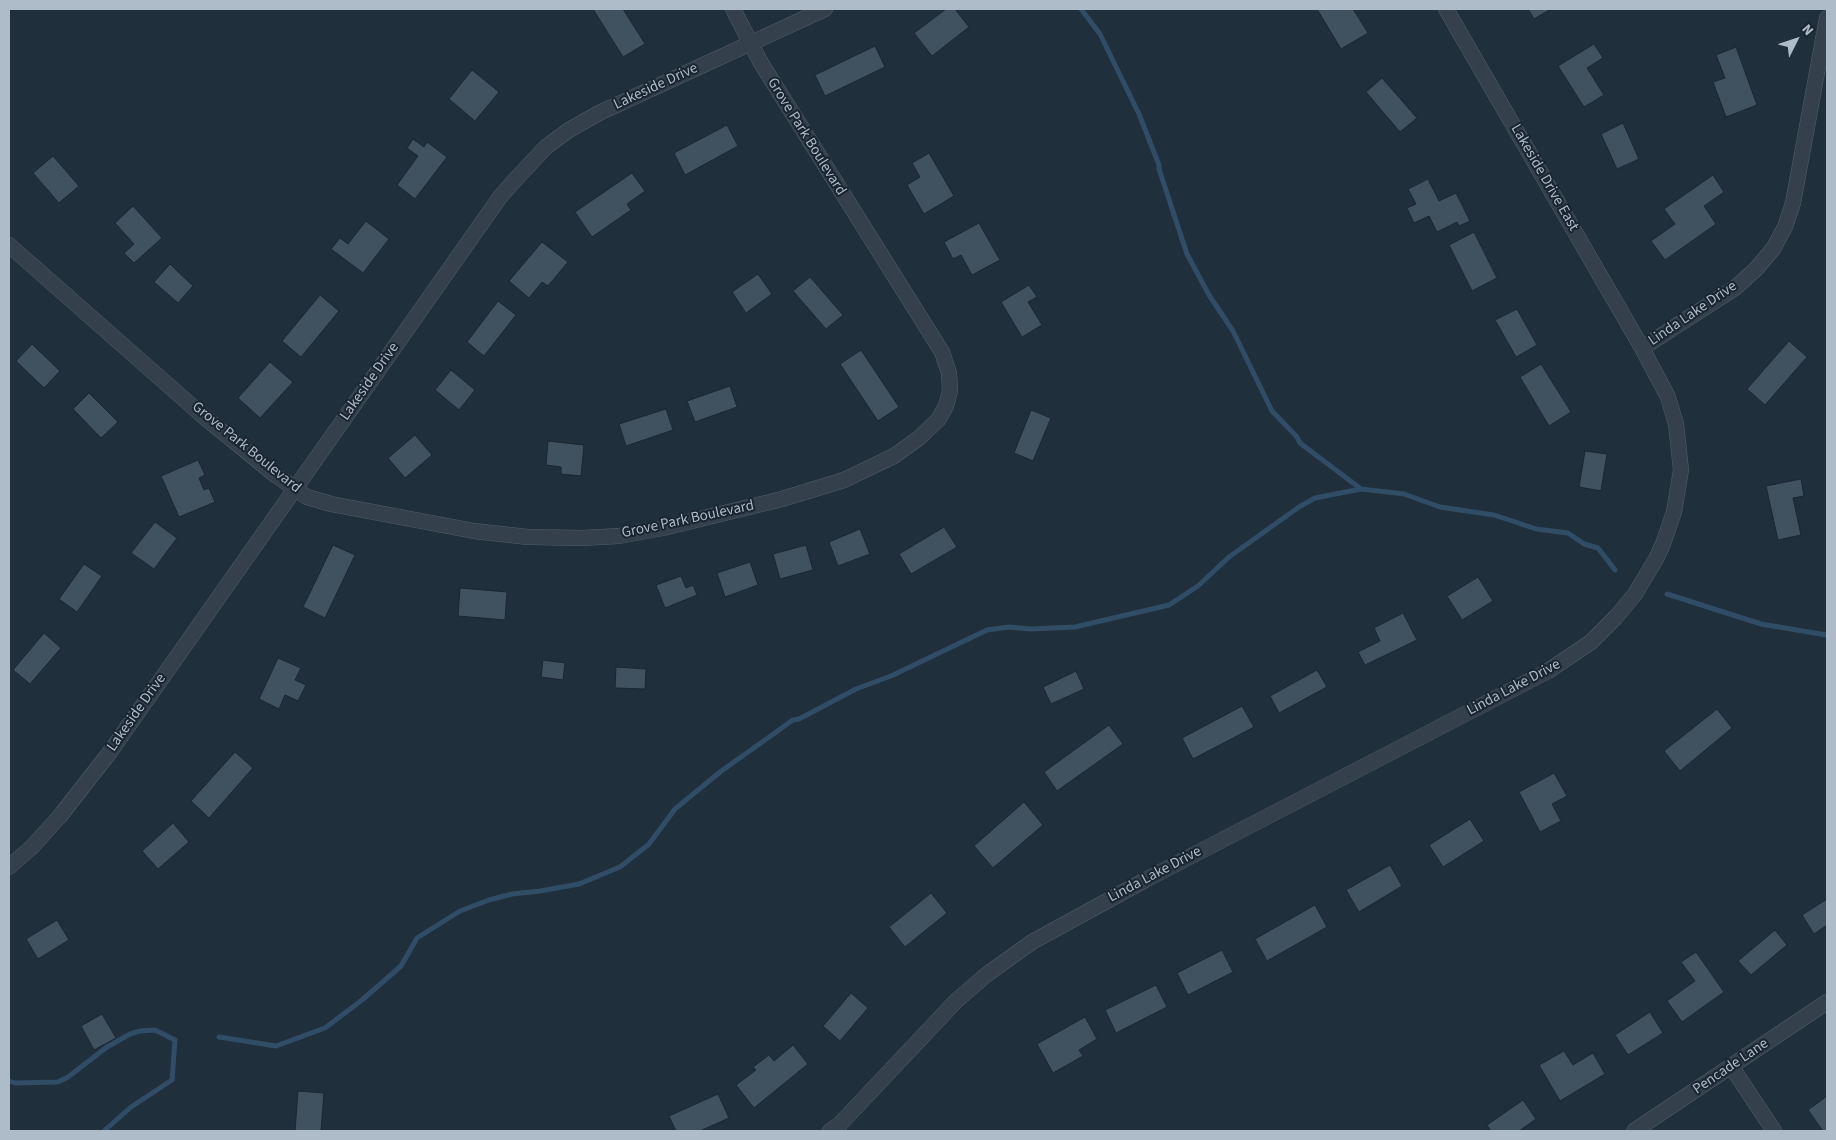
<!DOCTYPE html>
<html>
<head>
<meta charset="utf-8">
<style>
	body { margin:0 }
	#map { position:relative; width:1836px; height:1140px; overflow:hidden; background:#202f3c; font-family:"Source Sans 3",sans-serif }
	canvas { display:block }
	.frame { position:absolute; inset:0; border:10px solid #aebbc8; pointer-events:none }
	.north { position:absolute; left:1771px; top:15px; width:50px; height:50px; -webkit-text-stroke:4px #192531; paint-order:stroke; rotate:49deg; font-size:14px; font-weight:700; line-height:20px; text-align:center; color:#aebbc8 }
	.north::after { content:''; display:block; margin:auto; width:18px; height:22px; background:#aebbc8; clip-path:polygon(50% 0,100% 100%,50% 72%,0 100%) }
</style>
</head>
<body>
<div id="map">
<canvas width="1836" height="1140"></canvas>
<div class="frame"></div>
<div class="north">N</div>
</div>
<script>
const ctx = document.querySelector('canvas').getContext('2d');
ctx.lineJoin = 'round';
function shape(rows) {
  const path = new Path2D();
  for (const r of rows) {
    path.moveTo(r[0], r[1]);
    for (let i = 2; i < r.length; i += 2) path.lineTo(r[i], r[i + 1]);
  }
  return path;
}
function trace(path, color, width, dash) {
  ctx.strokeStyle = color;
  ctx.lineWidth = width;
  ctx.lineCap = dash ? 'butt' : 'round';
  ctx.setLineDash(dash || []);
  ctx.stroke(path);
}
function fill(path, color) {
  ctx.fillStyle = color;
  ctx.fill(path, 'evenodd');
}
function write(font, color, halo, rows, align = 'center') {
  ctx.font = font + ' "Source Sans 3",sans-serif';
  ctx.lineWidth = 4;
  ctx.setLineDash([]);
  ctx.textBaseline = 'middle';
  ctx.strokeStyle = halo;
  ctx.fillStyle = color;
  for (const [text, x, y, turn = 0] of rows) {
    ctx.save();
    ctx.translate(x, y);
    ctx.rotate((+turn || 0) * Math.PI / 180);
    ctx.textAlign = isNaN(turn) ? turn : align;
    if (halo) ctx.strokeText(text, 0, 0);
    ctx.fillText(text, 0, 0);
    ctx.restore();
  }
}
const stream = shape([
	[1081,9,1100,34,1139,114,1159,165,1159,169,1187,254,1209,295,1233,331,1272,411,1297,437,1300,443,1361,489],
	[1667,594,1761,624,1827,635],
	[219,1037,276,1046,325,1028,362,1000,401,966,417,938,460,911,489,900,512,894,540,891,579,884,620,867,649,844,675,809,720,772,793,720,799,719,856,689,891,676,987,630,1009,627,1030,629,1075,627,1169,605,1198,586,1229,557,1299,507,1315,498,1361,489,1404,494,1440,507,1494,515,1536,529,1568,533,1584,544,1598,548,1615,570],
	[9,1081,15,1083,58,1082,68,1077,107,1047,130,1034,140,1031,155,1030,175,1040],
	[104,1131,131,1107,172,1080,175,1040]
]);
const building = shape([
	[593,9,623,9,645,44,623,57,593,9],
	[946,9,955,9,969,27,932,56,914,33,946,9],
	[1317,9,1353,9,1368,33,1341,49,1317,9],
	[1528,9,1551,9,1534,19,1528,9],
	[1594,44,1603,58,1587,68,1604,95,1584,107,1558,66,1594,44],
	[875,46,885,67,825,96,815,75,875,46],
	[1736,47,1757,105,1726,117,1713,82,1725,78,1716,55,1736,47],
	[472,70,499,92,475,121,449,99,472,70],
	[1382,78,1417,118,1400,132,1366,92,1382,78],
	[1623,123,1639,159,1617,169,1601,134,1623,123],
	[727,125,738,146,685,175,674,153,727,125],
	[413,139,424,147,427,142,447,157,415,199,397,185,418,156,407,148,413,139],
	[929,153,954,196,924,214,907,185,920,177,912,163,929,153],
	[53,156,79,186,59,203,33,173,53,156],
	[632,173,645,191,627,204,631,210,592,237,575,212,632,173],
	[1713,175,1724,192,1704,206,1716,224,1665,260,1651,241,1675,224,1664,209,1713,175],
	[1428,179,1439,201,1456,193,1470,221,1459,226,1457,222,1437,232,1429,216,1414,223,1407,208,1416,204,1408,189,1428,179],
	[133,206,162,238,134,263,124,253,134,244,115,223,133,206],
	[366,221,389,239,363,273,331,249,340,238,348,244,366,221],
	[979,223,1000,260,972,275,961,255,953,259,944,242,979,223],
	[1474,232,1497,278,1472,291,1449,245,1474,232],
	[542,242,568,262,548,286,542,282,529,298,509,281,542,242],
	[170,264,193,286,178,303,154,282,170,264],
	[758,274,772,294,746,313,732,292,758,274],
	[810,277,843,315,826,329,793,291,810,277],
	[1029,285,1037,297,1028,302,1042,325,1022,337,1001,302,1029,285],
	[320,295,339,311,301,357,282,341,320,295],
	[498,301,516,315,484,356,467,342,498,301],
	[1517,309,1537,345,1516,357,1495,320,1517,309],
	[1789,341,1807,357,1765,405,1747,389,1789,341],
	[32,344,60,371,44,388,16,361,32,344],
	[861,350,899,407,878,421,840,364,861,350],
	[270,362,293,382,260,418,238,398,270,362],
	[1541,364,1571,412,1549,426,1520,377,1541,364],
	[451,370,475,390,459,410,435,390,451,370],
	[730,386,737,407,695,422,687,401,730,386],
	[89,393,118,422,101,438,73,409,89,393],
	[666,409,673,430,626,446,619,424,666,409],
	[1031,410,1051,418,1033,461,1014,453,1031,410],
	[415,435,432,455,405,478,388,458,415,435],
	[548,441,584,445,581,476,561,474,561,467,546,465,548,441],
	[1585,451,1607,454,1601,491,1579,487,1585,451],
	[198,460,205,475,199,478,204,490,209,488,215,502,179,517,161,476,198,460],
	[1801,479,1804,496,1793,498,1801,535,1778,540,1766,486,1801,479],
	[155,522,177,538,154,569,131,553,155,522],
	[944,527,957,547,911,574,899,554,944,527],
	[860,529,870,554,838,566,829,542,860,529],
	[333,545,355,555,325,618,303,607,333,545],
	[806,545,813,570,780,579,773,554,806,545],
	[750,562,758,585,725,597,717,573,750,562],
	[84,564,102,576,77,612,59,599,84,564],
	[681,576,686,588,693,585,697,595,665,608,656,585,681,576],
	[1478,577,1493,601,1462,620,1447,596,1478,577],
	[460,588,507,592,505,620,458,616,460,588],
	[1403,613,1417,640,1365,665,1358,652,1380,641,1374,628,1403,613],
	[44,633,61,648,30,684,13,670,44,633],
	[278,658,301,668,295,680,306,685,298,701,285,695,279,709,259,699,278,658],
	[543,660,565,663,563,680,541,677,543,660],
	[616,667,646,669,645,689,615,688,616,667],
	[1317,670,1327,687,1279,713,1270,696,1317,670],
	[1076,671,1084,689,1051,704,1043,687,1076,671],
	[1242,706,1254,727,1193,759,1182,738,1242,706],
	[1717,709,1732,728,1680,771,1664,751,1717,709],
	[1109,725,1123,744,1057,791,1044,772,1109,725],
	[235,752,253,768,209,818,191,801,235,752],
	[1554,773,1567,796,1552,804,1561,821,1540,832,1519,792,1554,773],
	[1024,802,1043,825,993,868,974,846,1024,802],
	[1470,819,1484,841,1443,867,1429,845,1470,819],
	[173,823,189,842,158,869,142,851,173,823],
	[1390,865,1402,886,1359,912,1346,890,1390,865],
	[931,893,947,913,905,947,889,927,931,893],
	[1827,899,1827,925,1814,934,1802,915,1827,899],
	[1315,905,1327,927,1267,961,1255,939,1315,905],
	[57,920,69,940,38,959,26,939,57,920],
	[1775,930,1787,945,1751,975,1738,961,1775,930],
	[1222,950,1233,972,1188,995,1177,973,1222,950],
	[1696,952,1724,992,1682,1022,1667,1001,1695,981,1681,962,1696,952],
	[1156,985,1167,1007,1116,1033,1105,1010,1156,985],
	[851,993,868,1008,840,1041,823,1026,851,993],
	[1650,1012,1663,1033,1628,1055,1615,1035,1650,1012],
	[102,1014,116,1038,94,1050,81,1026,102,1014],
	[1085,1017,1097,1039,1079,1050,1083,1056,1053,1073,1037,1044,1085,1017],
	[793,1045,808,1064,754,1108,736,1085,756,1070,753,1067,769,1055,774,1061,793,1045],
	[1564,1051,1573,1065,1593,1053,1605,1074,1560,1101,1539,1065,1564,1051],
	[298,1091,324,1093,321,1131,295,1131,298,1091],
	[718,1094,729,1118,700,1131,676,1131,669,1116,718,1094],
	[1827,1096,1827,1131,1823,1131,1808,1110,1827,1096],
	[1523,1100,1536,1119,1519,1131,1491,1131,1487,1125,1523,1100]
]);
const minor = shape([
	[9,245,202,415,274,474,307,497,331,504,474,531,528,537,582,538,619,536,663,528,782,499,844,480,894,456,919,438,938,420,946,406,950,391,949,373,942,352,761,63,733,9],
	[1642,348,1735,288,1756,269,1773,249,1785,227,1793,203,1827,18],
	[9,867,32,847,60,816,110,752,500,197,514,181,546,147,569,130,599,113,825,9],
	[1731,1066,1774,1131],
	[830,1131,840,1124,956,1001,986,975,1032,942,1147,879,1548,671,1591,642,1616,617,1635,594,1656,559,1663,544,1674,512,1681,470,1676,424,1668,397,1642,348,1446,9],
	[1634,1131,1827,1002]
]);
const streetNames = [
	["Lakeside Drive",656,87,-25],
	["Grove Park Boulevard",806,137,58],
	["Lakeside Drive East",1544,178,60],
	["Linda Lake Drive",1693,314,-34],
	["Lakeside Drive",370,382,-55],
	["Grove Park Boulevard",246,448,39],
	["Grove Park Boulevard",688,520,-12],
	["Linda Lake Drive",1514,688,-28],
	["Lakeside Drive",137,713,-55],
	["Linda Lake Drive",1155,875,-28],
	["Pencade Lane",1731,1067,-34]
];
trace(stream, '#314c65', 5);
fill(building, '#405160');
trace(building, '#1b2733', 1);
trace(minor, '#515e6a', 16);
trace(minor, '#34404c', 15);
write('15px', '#aebbc8', '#192531', streetNames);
</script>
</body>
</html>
